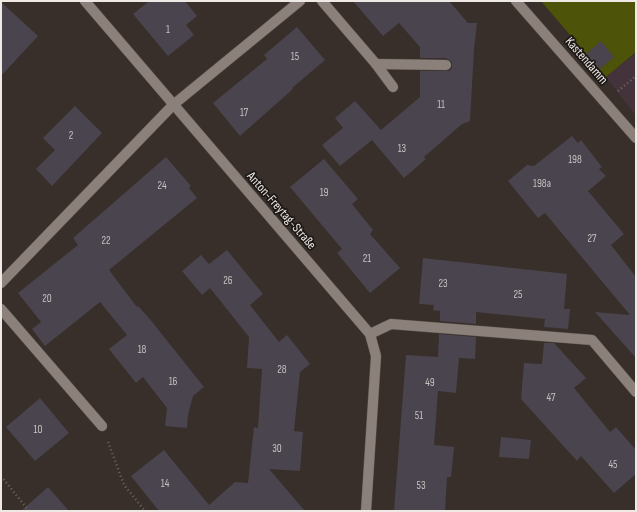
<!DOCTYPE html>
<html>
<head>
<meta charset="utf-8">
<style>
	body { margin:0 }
	#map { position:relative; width:637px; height:512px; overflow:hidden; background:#382f2a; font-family:"Sofia Sans Condensed",sans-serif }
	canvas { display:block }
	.frame { position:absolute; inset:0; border:2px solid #efe9e6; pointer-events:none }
</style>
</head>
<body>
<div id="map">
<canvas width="637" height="512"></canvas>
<div class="frame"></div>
</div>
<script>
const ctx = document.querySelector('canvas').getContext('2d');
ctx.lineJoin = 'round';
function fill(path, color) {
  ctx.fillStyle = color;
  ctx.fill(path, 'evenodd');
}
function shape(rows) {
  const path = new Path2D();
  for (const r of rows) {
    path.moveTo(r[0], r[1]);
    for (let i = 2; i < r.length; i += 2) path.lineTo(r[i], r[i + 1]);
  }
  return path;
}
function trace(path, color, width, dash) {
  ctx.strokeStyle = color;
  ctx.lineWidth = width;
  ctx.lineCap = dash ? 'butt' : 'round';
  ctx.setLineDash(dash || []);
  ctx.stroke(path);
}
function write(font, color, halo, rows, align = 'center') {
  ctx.font = font + ' "Sofia Sans Condensed",sans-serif';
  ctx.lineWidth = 3.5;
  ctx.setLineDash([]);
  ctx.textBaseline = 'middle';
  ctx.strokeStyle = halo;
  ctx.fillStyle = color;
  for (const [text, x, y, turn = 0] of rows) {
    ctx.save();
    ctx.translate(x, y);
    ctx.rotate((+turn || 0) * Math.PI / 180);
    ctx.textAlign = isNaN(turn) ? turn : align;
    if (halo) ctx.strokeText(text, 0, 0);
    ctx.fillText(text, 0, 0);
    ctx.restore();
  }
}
const education = shape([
	[636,53,636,116,606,77]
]);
const green = shape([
	[541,1,636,1,636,52,606,77]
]);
const building = shape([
	[149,1,185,1,197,16,186,25,194,35,168,56,133,14],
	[353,1,449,1,468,23,477,23,474,49,470,121,462,124,424,157,426,159,404,178,372,140,340,166,322,145,343,128,335,118,355,101,381,130,420,97,420,71,449,71,452,68,452,62,446,58,420,58,420,47,399,23,383,36],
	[1,2,38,36,1,76],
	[297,27,325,60,292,88,293,89,240,136,213,103,267,59,264,55],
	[601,41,614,57,600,69,586,54],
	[75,106,102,133,52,186,36,169,55,150,43,138],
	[572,136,578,143,581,140,602,167,599,169,606,176,588,191,624,234,611,245,636,277,636,358,595,312,630,315,545,213,538,218,508,181,527,165,534,166],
	[166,157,191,186,189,188,197,198,109,270,137,307,138,306,149,318,204,387,193,396,188,415,187,428,165,426,167,408,143,377,136,383,109,349,127,335,100,302,45,346,32,329,41,322,18,293,78,245,73,238],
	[324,159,358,199,352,204,373,230,370,234,400,268,370,293,337,253,342,249,290,187],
	[227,250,263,294,250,305,279,342,287,335,310,364,300,372,294,431,303,432,300,471,269,469,305,511,159,511,131,476,164,450,209,505,235,482,248,483,254,427,258,428,262,369,247,368,249,337,210,288,202,295,182,271,201,255,209,264],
	[423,258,567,274,564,309,570,309,568,329,544,327,545,319,476,312,476,324,440,321,440,311,433,310,434,305,419,304],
	[439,334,476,337,475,359,459,358,456,393,438,391,434,445,454,447,451,477,447,477,445,511,394,511,406,355,438,357],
	[544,343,554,343,586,378,574,388,610,432,616,427,636,450,636,474,614,493,581,456,577,461,521,399,524,363,542,364],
	[40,398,69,433,35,461,6,427],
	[501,437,531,440,529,459,499,457],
	[48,487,69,511,21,511]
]);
const path = shape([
	[618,91,636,76],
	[108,442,124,485,145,511],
	[1,476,29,511]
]);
const service = shape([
	[376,64,446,65]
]);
const minor = shape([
	[85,1,370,334,376,356,366,511],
	[322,1,376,64,393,87],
	[516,1,636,138],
	[1,283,173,105,300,1],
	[1,309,102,426],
	[370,334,391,324,592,340,636,392]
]);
const numberNames = [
	["1",168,30],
	["15",295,57],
	["11",441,105],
	["17",244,113],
	["2",71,136],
	["13",402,149],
	["198",575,160],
	["198a",542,184],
	["24",162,186],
	["19",324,193],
	["27",592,239],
	["22",106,241],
	["21",367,259],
	["26",228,281],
	["23",443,284],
	["25",518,295],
	["20",47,299],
	["18",142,350],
	["28",282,370],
	["16",173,382],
	["49",430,383],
	["47",551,398],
	["51",419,416],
	["10",38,430],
	["30",277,449],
	["45",613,465],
	["14",165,484],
	["53",421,486]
];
const streetNames = [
	["Kastendamm",586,61,49],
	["Anton-Freytag-Straße",281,211,49]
];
fill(education, '#45333c');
fill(green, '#4d5308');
fill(building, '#49444d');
trace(service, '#554e4a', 11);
trace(minor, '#554e4a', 11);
trace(path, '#706864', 2.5, [1, 3]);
trace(service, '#8b807a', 10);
trace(minor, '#8b807a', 10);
write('11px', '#c6c0c0', null, numberNames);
write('13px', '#efe9e6', '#1c1816', streetNames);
</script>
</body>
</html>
